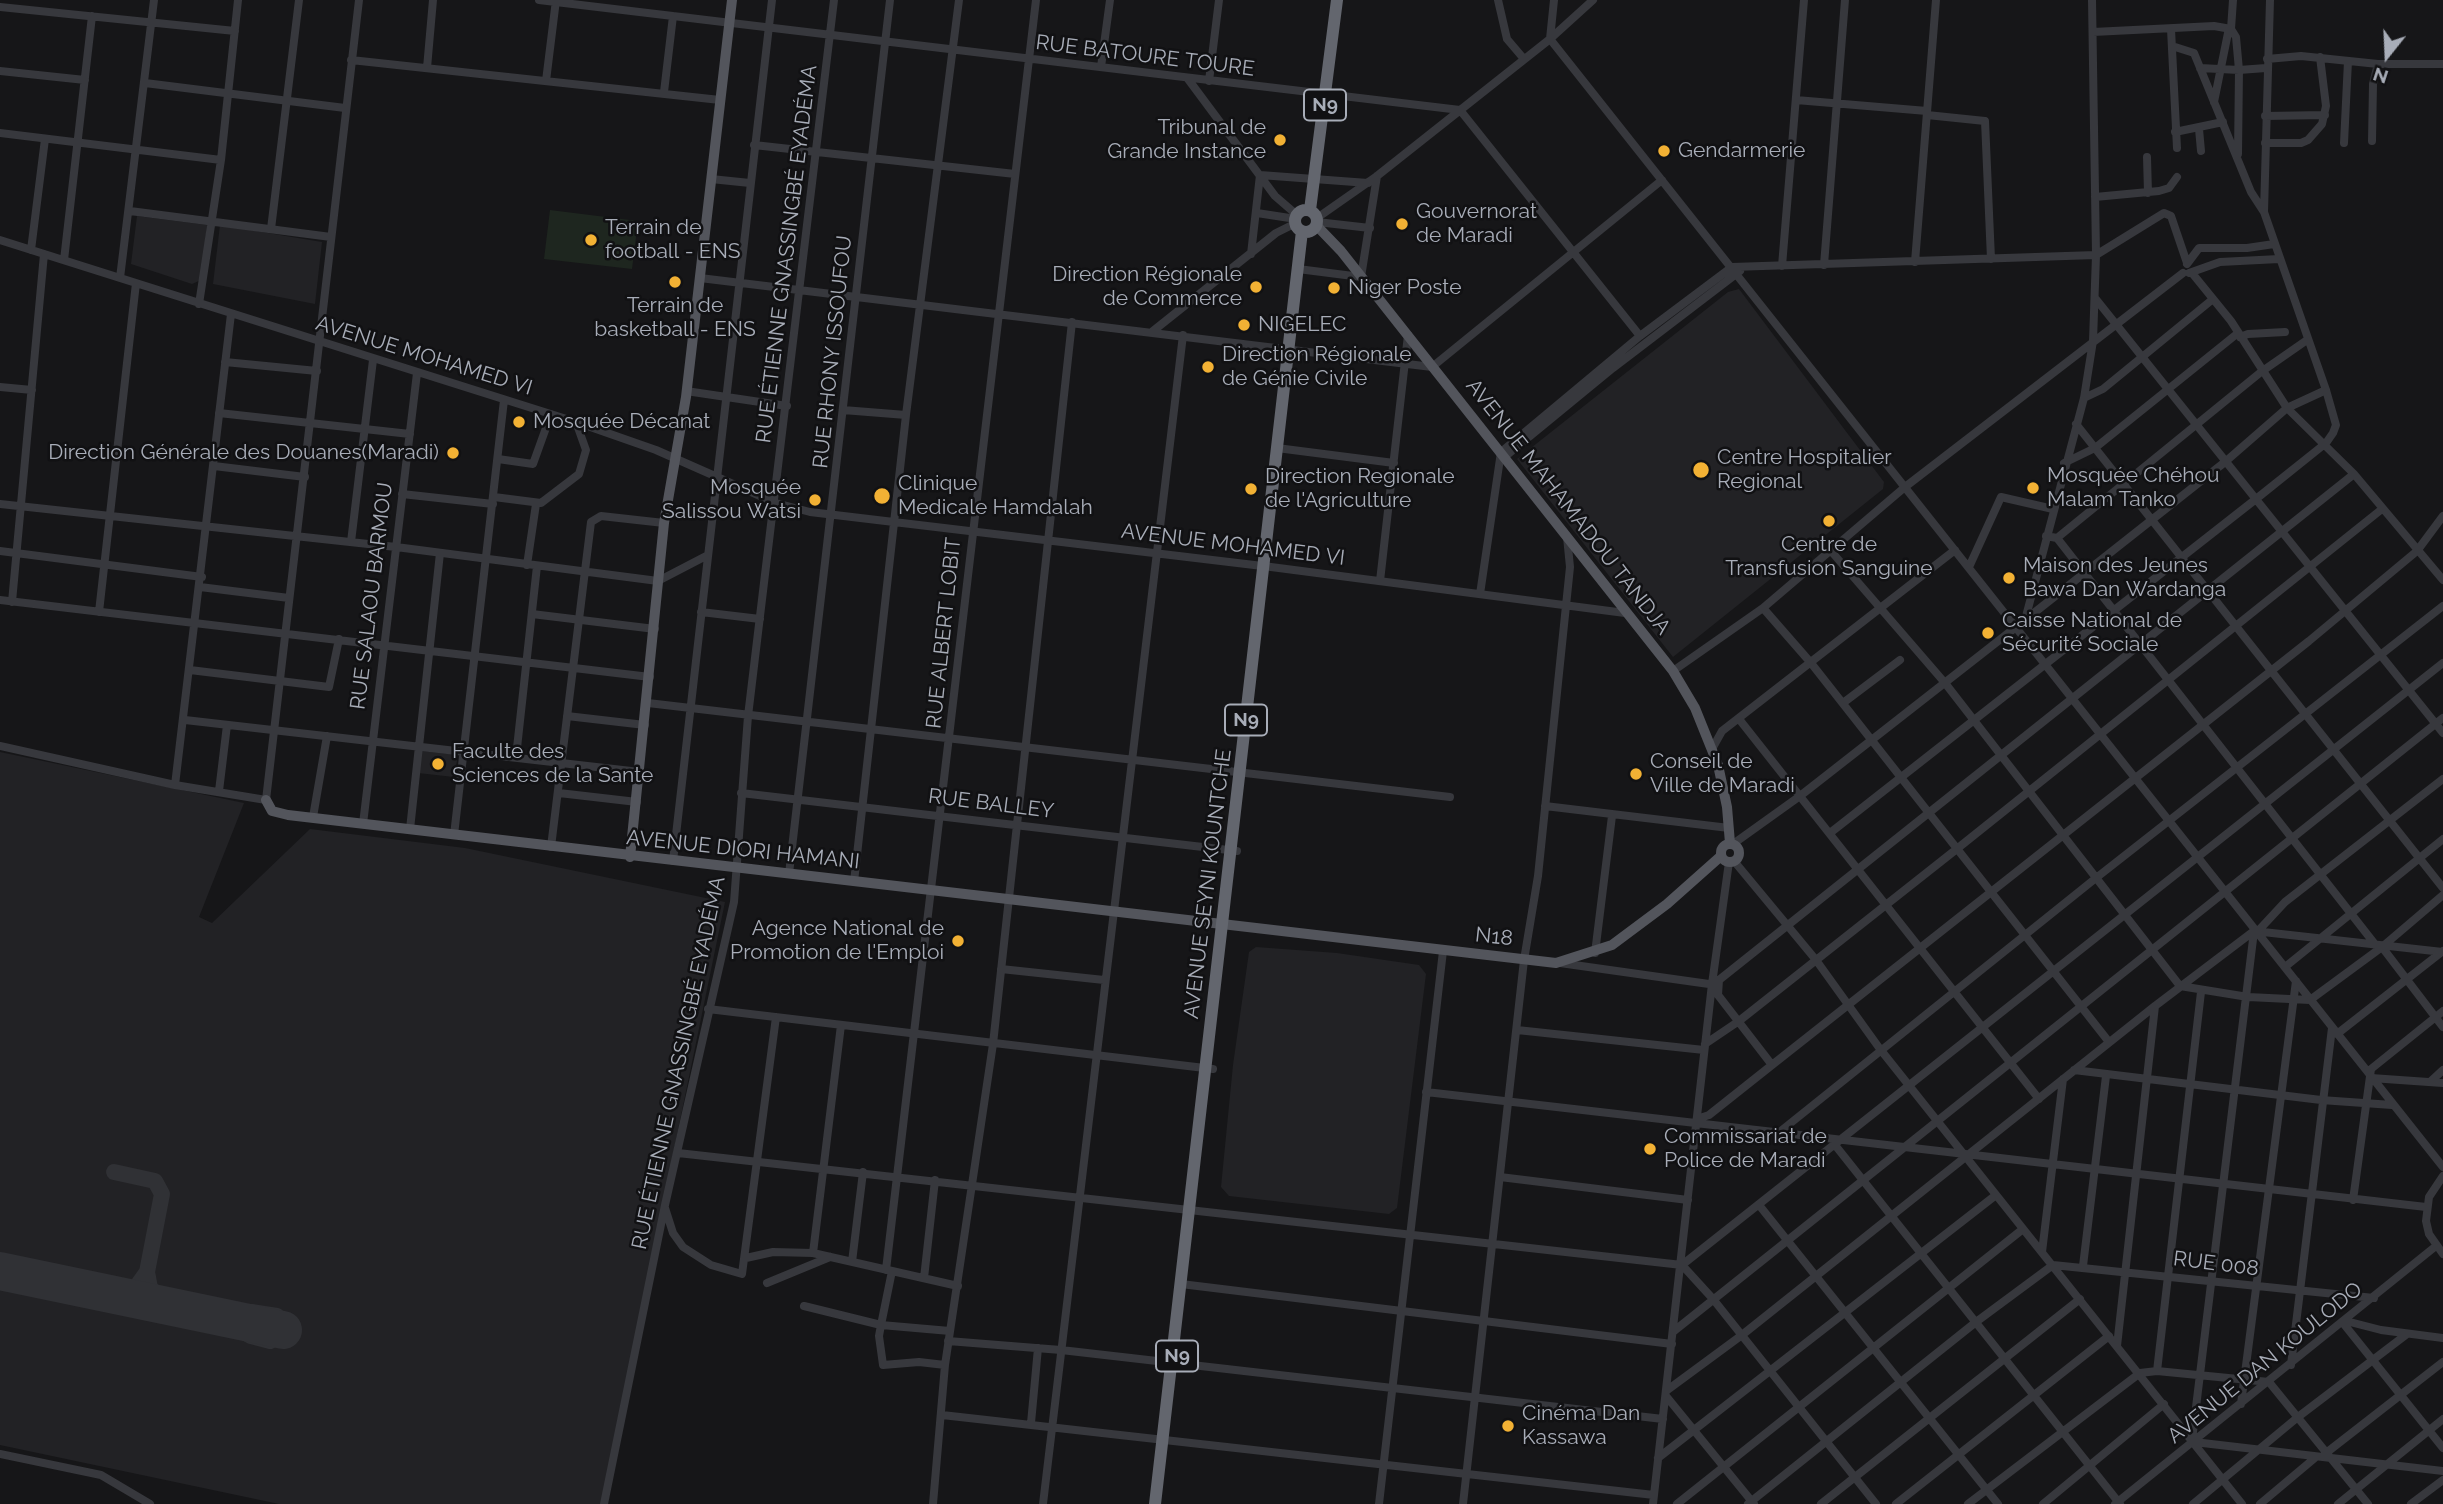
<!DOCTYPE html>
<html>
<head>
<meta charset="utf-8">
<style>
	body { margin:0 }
	#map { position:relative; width:2443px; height:1504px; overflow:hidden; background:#161618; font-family:Raleway,sans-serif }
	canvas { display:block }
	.north { position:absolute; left:2352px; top:21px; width:70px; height:70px; -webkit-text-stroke:5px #111113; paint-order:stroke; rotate:198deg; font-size:19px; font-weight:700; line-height:28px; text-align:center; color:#a8adb8 }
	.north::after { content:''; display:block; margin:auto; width:24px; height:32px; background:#a8adb8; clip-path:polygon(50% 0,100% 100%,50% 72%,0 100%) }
</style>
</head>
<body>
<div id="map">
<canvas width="2443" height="1504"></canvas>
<div class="north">N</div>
</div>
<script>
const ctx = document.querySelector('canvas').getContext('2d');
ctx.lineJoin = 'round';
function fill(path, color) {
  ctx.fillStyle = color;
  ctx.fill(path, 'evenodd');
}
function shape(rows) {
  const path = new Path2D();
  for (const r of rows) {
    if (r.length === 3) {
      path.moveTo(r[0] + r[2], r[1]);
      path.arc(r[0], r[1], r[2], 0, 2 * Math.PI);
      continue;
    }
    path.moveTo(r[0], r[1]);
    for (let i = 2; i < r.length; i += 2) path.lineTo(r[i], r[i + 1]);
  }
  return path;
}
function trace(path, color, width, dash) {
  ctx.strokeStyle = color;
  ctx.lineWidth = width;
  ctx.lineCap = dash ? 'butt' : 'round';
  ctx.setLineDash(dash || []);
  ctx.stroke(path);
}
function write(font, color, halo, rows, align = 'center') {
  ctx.font = font + ' Raleway,sans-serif';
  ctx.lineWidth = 5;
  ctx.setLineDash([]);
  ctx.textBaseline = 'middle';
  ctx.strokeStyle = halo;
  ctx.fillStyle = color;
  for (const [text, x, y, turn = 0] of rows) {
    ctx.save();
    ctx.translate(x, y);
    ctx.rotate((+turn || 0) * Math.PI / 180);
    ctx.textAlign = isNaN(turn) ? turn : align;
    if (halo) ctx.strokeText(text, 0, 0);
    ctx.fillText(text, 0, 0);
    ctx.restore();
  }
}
const built = shape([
	[137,216,207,225,201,280,192,284,131,264],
	[220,225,322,242,315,304,213,284],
	[1739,289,1884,482,1883,489,1673,657,1517,459,1728,292],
	[421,751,458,755,454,777,418,773],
	[0,752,244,803,199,917,212,923,310,829,465,848,725,902,601,1504,279,1504,0,1445],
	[1256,947,1337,953,1419,965,1426,974,1397,1208,1389,1214,1229,1196,1221,1187,1233,1065,1249,952]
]);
const green = shape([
	[550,210,638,221,632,269,544,259]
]);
const taxiway = shape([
	[114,1172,155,1181,162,1194,147,1272,137,1286,114,1294],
	[147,1272,150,1288,168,1306],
	[251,1312,277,1316,282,1322,280,1336,270,1341,251,1336,216,1316,232,1317,251,1312]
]);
const runway = shape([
	[0,1271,283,1330]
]);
const minor = shape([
	[539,0,1460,110,1640,336],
	[1498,0,1507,39,1524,59],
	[1554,0,1550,39,2443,1167],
	[2233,0,2231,29,2236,37,2239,70,2266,68],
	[0,7,235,31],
	[2171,29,2177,148],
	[2093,32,2214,26,2231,29],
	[2172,46,2194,53,2251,192,2264,212],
	[2267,59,2301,56,2378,64,2443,64],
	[351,60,720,100],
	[1101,67,1110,0],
	[427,68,433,0],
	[2200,68,2239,70,2238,154],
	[0,71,85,80],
	[1188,79,1275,196,1297,215],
	[546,81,556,0],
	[1209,81,1219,0],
	[145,83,345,108],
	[664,92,673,16],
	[1796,100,1927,111],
	[2214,102,2229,28],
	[1927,115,1985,121,1991,259],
	[2265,116,2325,115],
	[2199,129,2201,151],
	[2175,132,2223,122],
	[0,133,221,160],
	[2372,141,2373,84,2378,64],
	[2265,143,2301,143,2308,140,2322,124,2326,106,2320,57],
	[2344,143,2348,61],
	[754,145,1015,174],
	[2147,157,2148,193],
	[711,179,750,183],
	[2095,197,2159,191,2169,188,2177,177],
	[130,211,331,237],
	[1257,213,1296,219],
	[1317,218,1377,176,1550,39,1593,0],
	[1317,222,1370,228],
	[271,229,299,0],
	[0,240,576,422,656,450,776,503,810,512,1271,567,1625,613],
	[31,250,45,139],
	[1251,254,1260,175,1368,183],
	[64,260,92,16],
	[1915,262,1936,0],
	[2187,264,2199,248,2247,248,2274,244],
	[1824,265,1845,0],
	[1782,266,1804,0],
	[1298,269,1361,277,1377,176],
	[2189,273,2220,262,2279,259],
	[120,278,154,0],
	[700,278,1432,367,1662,180],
	[2095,298,2443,733],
	[199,304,221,160,238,0],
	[1153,331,1276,233,1296,223],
	[2240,337,2248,334,2285,332],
	[225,362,317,371],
	[0,387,32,390],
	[2326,390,2287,408,2354,474,2443,580],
	[686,391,787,406],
	[2084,398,2103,389,2213,299],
	[843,410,906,415],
	[219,413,410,434],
	[2076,424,2443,888],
	[1277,448,1394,463],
	[498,459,533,464,551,414],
	[1501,460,1613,368,1740,271],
	[2064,463,2095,448,2238,333],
	[214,466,305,477],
	[402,494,493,504],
	[494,497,541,503,579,474,586,450,576,422],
	[0,504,396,547,658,581,708,555],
	[2046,536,2057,538,2374,943],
	[2057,538,2261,372,2307,340],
	[351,542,373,360],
	[0,551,202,577],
	[1831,551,1945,683,2180,986,2248,997,2310,1000,2382,947],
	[527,565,536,504],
	[1969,567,2001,497,2053,509],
	[1380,581,1408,335],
	[200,587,289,598],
	[1480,594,1501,452,1640,336,1732,267,2096,255,2164,213,2171,216,2187,263],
	[0,600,650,677],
	[12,602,44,254],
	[1763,608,1811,663,2109,1042],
	[99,612,136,283],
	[701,612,760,619],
	[532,614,655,629],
	[2025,620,2225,462,2287,408,2231,321,2192,273],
	[190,670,329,687,339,639],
	[1673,671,1763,608,1905,487,2183,273],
	[648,703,1450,797],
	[1843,703,1900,660],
	[567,716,645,725],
	[1739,719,2039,1099],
	[185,720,640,772],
	[0,746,175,785,266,800,359,0],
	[1712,749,1722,731,1955,550],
	[516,757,537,566],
	[175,785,231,314],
	[219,791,227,725],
	[559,793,637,802],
	[741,793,1237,851],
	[1545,806,1729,828],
	[313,817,327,736],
	[363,824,417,373],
	[410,829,440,553],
	[1830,833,2256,499,2326,443,2333,433,2336,425,2326,390,2264,212,2270,0],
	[454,835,504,400],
	[1733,844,1800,796,2025,620,2084,398,2093,341,2096,255,2092,0],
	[551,847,591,522,601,516,664,523],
	[673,861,772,0],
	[1734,861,1816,960,1880,1049,2242,1504],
	[789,874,890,0],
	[854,882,906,415,959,0],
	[2443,895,2382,947,2443,1027],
	[2259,930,2285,902,2443,779],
	[1595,953,1612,816],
	[1560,963,1716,985],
	[2285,967,2443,839],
	[1001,969,1104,980],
	[708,1009,1213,1069],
	[1517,1030,1704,1050],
	[2337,1034,2443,951],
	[1705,1044,1739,1021,1958,848,2382,509],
	[1772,1065,1718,995,1719,980,2354,474],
	[2074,1070,2321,1100,2392,1105],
	[2371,1078,2443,1083],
	[2430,1082,2443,1070],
	[1426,1092,2426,1207],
	[1697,1119,1709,1115,1772,1065,2309,641,2417,551,2443,516],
	[1777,1134,2096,878,2443,606],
	[1835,1145,2120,1504],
	[678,1153,1682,1265,2443,663],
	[2443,1176,2429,1197,2426,1221,2429,1234,2443,1254],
	[1500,1177,1688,1200],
	[2353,1200,2371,1069,2443,1011],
	[1759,1205,1998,1504],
	[665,1208,673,1233,683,1247,711,1265,742,1274,776,1017],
	[2042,1252,2063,1079],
	[813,1253,841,1025],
	[746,1258,773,1252,813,1253,958,1286],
	[852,1262,863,1172],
	[1682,1265,1713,1299,1876,1504],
	[2083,1266,2106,1076],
	[886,1270,1036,0],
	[924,1278,935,1180],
	[767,1283,830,1257],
	[1181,1284,1672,1344],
	[804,1306,881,1325,892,1271],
	[2346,1321,2381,1330,2443,1338],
	[2343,1323,2443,1448],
	[1674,1331,2443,718],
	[948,1341,1061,1350,1663,1419],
	[2117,1346,2155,1006],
	[945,1365,919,1362,883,1365,879,1336,881,1325,950,1331],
	[2291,1365,2332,1028],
	[2157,1371,2201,992],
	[1666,1391,1742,1335,2155,1006,2254,931,2443,952],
	[1666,1396,1754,1504],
	[2241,1404,2296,981],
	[942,1415,1654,1495],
	[1031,1423,1038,1348],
	[2192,1440,2254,931],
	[2194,1442,2443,1471],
	[2326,1453,2443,1362],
	[0,1454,101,1475,150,1504],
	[1658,1458,1996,1195],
	[604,1504,665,1205,734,902,748,716,834,0],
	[933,1504,945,1365,993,1044,1072,322],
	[1043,1504,1183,335],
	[1379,1504,1443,951],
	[1463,1504,1524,960,1538,876,1570,567,1567,537],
	[1653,1504,1712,984,1729,862],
	[1677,1504,2023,1229],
	[1748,1504,1976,1322,2053,1265,2374,1298],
	[1821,1504,2080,1299],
	[1896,1504,2109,1336],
	[1968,1504,2140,1373,2157,1371,2269,1382,2368,1504],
	[2043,1504,2164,1404],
	[2115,1504,2436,1246],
	[2193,1504,2298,1417,2407,1334],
	[2260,1504,2316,1457],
	[2338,1504,2443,1419],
	[2411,1504,2443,1480]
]);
const major = shape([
	[1316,225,1341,251,1673,671,1695,708,1718,765,1727,807,1730,843],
	[266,800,272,811,288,815,1556,963,1612,945,1667,904,1721,856],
	[1730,853,9],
	[630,857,664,523,686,397,732,0]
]);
const highway = shape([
	[1310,210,1337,0],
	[1306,221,11],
	[1155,1504,1302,231]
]);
const markers = [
	[1280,140,7,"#f2b134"],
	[1664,151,7,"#f2b134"],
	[1402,224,7,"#f2b134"],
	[591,240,7,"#f2b134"],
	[675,282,7,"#f2b134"],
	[1256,287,7,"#f2b134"],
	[1334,288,7,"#f2b134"],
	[1244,325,7,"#f2b134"],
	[1208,367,7,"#f2b134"],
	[519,422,7,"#f2b134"],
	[453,453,7,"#f2b134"],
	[1701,470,9,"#f2b134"],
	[2033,488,7,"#f2b134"],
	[1251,489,7,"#f2b134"],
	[882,496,9,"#f2b134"],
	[815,500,7,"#f2b134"],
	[1829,521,7,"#f2b134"],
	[2009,578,7,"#f2b134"],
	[1988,633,7,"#f2b134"],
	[438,764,7,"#f2b134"],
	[1636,774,7,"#f2b134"],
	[958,941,7,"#f2b134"],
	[1650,1149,7,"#f2b134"],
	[1508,1426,7,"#f2b134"]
];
const shields = [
	[1325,105,42],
	[1246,720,42],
	[1177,1356,42]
];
const shieldNames = [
	["N9",1325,105],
	["N9",1246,720],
	["N9",1177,1356]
];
const streetNames = [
	["RUE BATOURE TOURE",1145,56,7],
	["RUE ÉTIENNE GNASSINGBÉ EYADÉMA",787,254,-83],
	["RUE RHONY ISSOUFOU",833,352,-84],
	["AVENUE MOHAMED VI",424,356,17],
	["AVENUE MAHAMADOU TANDJA",1568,507,52],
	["AVENUE MOHAMED VI",1233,545,7],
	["RUE SALAOU BARMOU",372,596,-83],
	["RUE ALBERT LOBIT",944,633,-84],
	["RUE BALLEY",991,804,7],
	["AVENUE DIORI HAMANI",743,850,6],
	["AVENUE SEYNI KOUNTCHE",1208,884,-83],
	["N18",1494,937,6],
	["RUE ÉTIENNE GNASSINGBÉ EYADÉMA",679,1063,-78],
	["RUE 008",2216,1264,7],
	["AVENUE DAN KOULODO",2265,1363,-39]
];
const poiNames = [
	["Tribunal de",1266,128,"right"],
	["Grande Instance",1266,152,"right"],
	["Gendarmerie",1678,151],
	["Gouvernorat",1416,212],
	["de Maradi",1416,236],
	["Terrain de",605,228],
	["football - ENS",605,252],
	["Direction Régionale",1242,275,"right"],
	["de Commerce",1242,299,"right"],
	["Niger Poste",1348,288],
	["Terrain de",675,306,"center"],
	["basketball - ENS",675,330,"center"],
	["NIGELEC",1258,325],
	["Direction Régionale",1222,355],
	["de Génie Civile",1222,379],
	["Mosquée Décanat",533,422],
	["Direction Générale des Douanes(Maradi)",439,453,"right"],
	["Centre Hospitalier",1717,458],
	["Regional",1717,482],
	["Mosquée Chéhou",2047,476],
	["Malam Tanko",2047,500],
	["Direction Regionale",1265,477],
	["de l'Agriculture",1265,501],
	["Clinique",898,484],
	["Medicale Hamdalah",898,508],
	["Mosquée",801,488,"right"],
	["Salissou Watsi",801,512,"right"],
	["Centre de",1829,545,"center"],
	["Transfusion Sanguine",1829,569,"center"],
	["Maison des Jeunes",2023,566],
	["Bawa Dan Wardanga",2023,590],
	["Caisse National de",2002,621],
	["Sécurité Sociale",2002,645],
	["Faculte des",452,752],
	["Sciences de la Sante",452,776],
	["Conseil de",1650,762],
	["Ville de Maradi",1650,786],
	["Agence National de",944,929,"right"],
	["Promotion de l'Emploi",944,953,"right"],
	["Commissariat de",1664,1137],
	["Police de Maradi",1664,1161],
	["Cinéma Dan",1522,1414],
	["Kassawa",1522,1438]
];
fill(built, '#222225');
fill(green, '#1e261f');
trace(taxiway, '#303135', 16);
trace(runway, '#303135', 38);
trace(minor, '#37383d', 8);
trace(major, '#53555c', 10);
trace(highway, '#63666e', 12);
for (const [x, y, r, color] of markers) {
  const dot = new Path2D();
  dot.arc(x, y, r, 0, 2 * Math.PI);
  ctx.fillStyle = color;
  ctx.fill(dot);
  trace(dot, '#111113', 2.5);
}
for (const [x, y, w] of shields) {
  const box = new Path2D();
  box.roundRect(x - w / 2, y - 15.5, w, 31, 5);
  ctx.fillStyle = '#111113';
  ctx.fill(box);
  trace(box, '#a8adb8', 2);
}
write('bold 19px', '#a8adb8', null, shieldNames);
write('21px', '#a8adb8', '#111113', streetNames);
write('21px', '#a8adb8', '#111113', poiNames, 'left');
</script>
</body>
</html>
